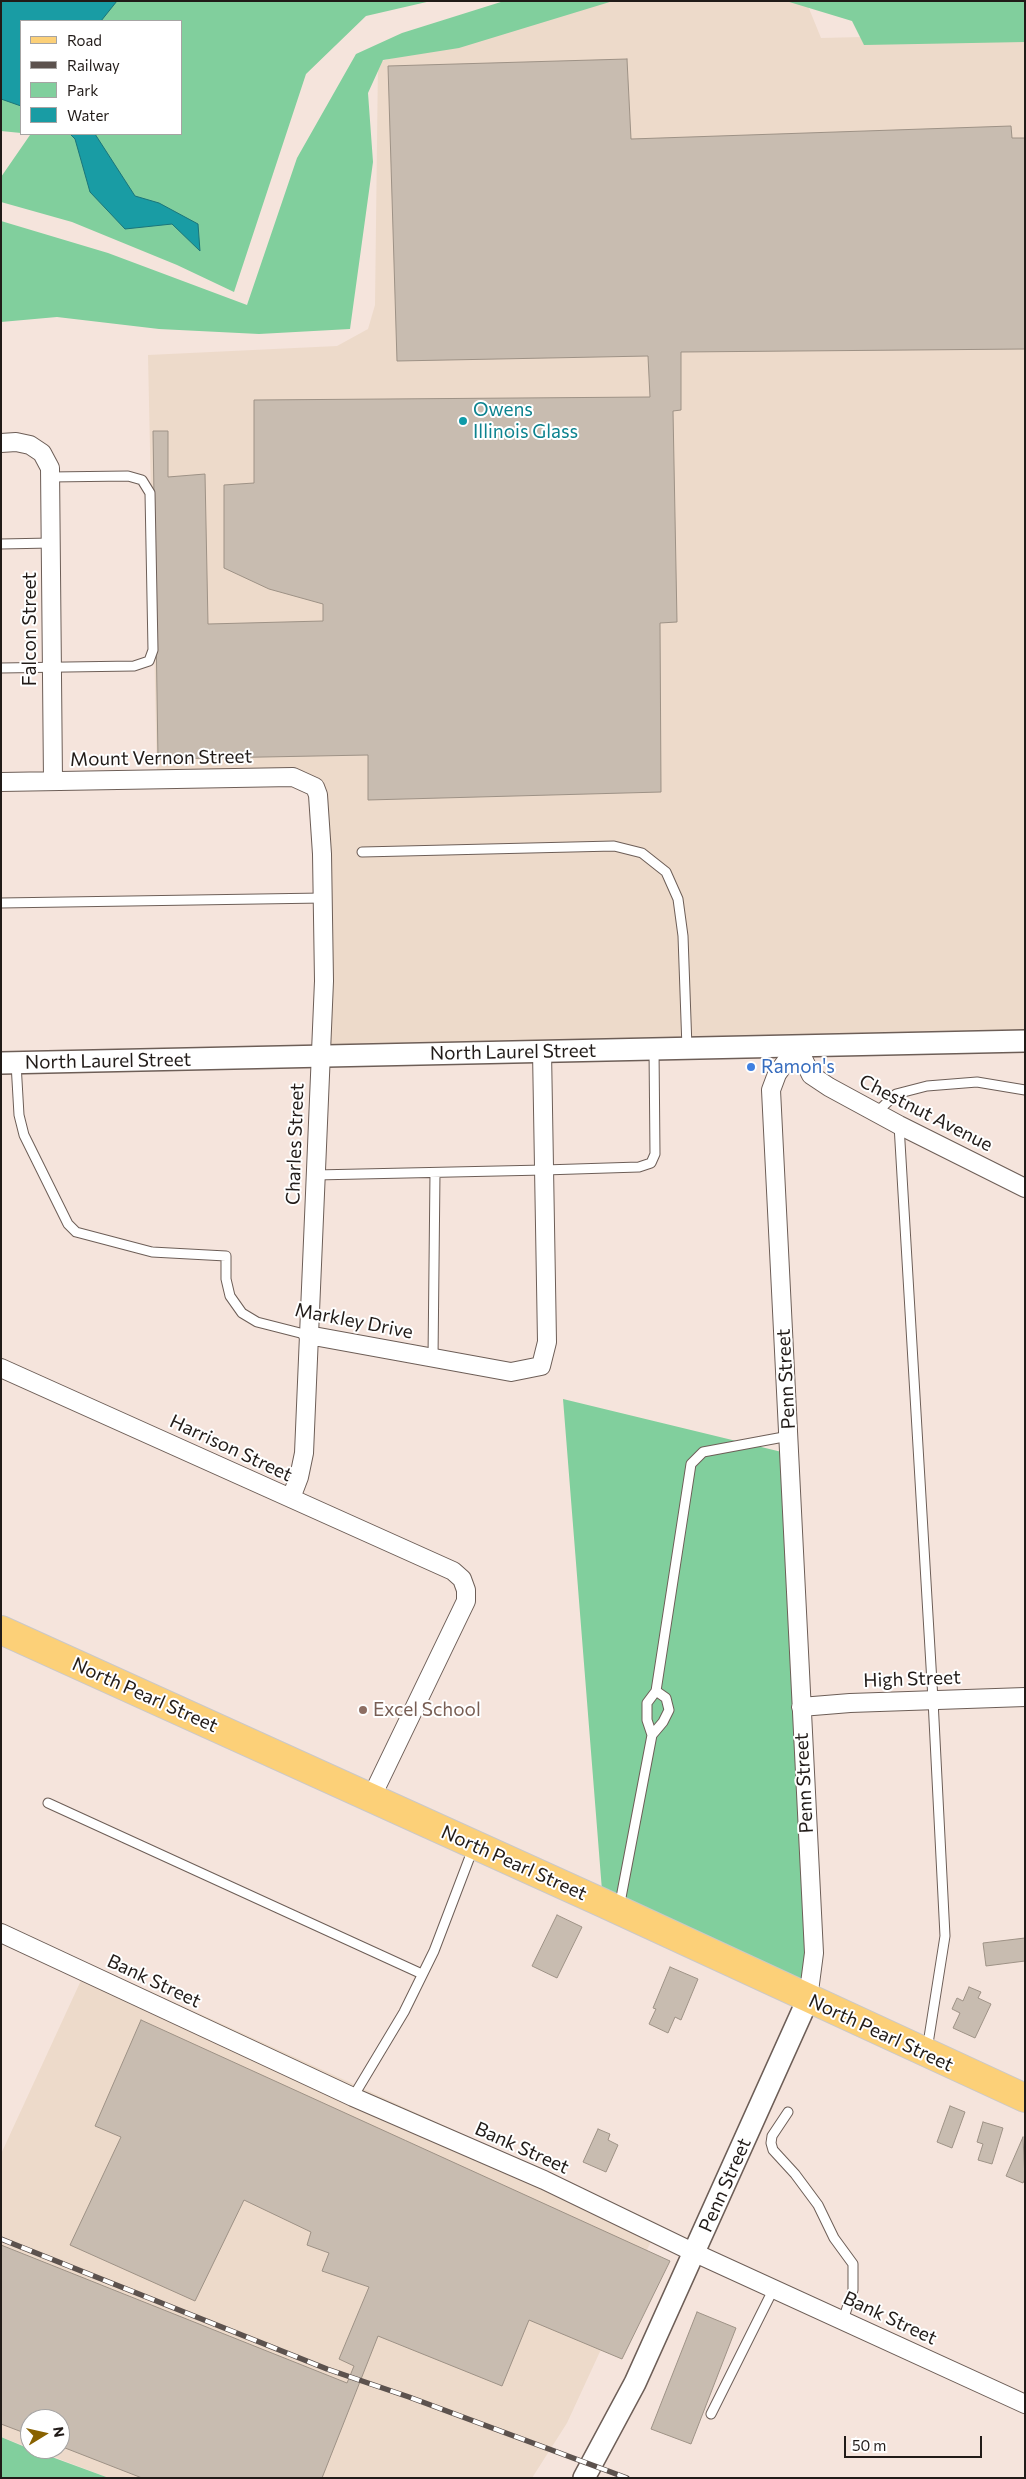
<!DOCTYPE html>
<html>
<head>
<meta charset="utf-8">
<style>
	body { margin:0 }
	#map { position:relative; width:1026px; height:2479px; overflow:hidden; background:#f5e4dc; font-family:Commissioner,sans-serif }
	canvas { display:block }
	.frame { position:absolute; inset:0; border:2px solid #211b18; pointer-events:none }
	.legend { position:absolute; left:20px; top:20px; width:162px; height:115px; box-sizing:border-box; background:#fff; border:1px solid #a6a4a3; margin:0; padding:6px 9px; list-style:none; font-size:15px; color:#211b18 }
	.legend li { display:flex; align-items:center; gap:10px; height:25px }
	.legend b { width:25px; border:1px solid #a6a4a3 }
	.north { position:absolute; left:20px; top:2409px; width:50px; height:50px; box-sizing:border-box; background:#fff; border:1px solid #a6a4a3; border-radius:50%; rotate:81deg; font-size:14px; font-weight:700; line-height:20px; text-align:center; color:#211b18 }
	.north::after { content:''; display:block; margin:auto; width:18px; height:22px; background:#896200; clip-path:polygon(50% 0,100% 100%,50% 72%,0 100%) }
	.scale { position:absolute; left:844px; top:2436px; width:138px; height:22px; box-sizing:border-box; border:2px solid #211b18; border-top:0; padding-left:6px; font-size:15px; line-height:18px; white-space:nowrap; color:#211b18; -webkit-text-stroke:4px #fff; paint-order:stroke }
</style>
</head>
<body>
<div id="map">
<canvas width="1026" height="2479"></canvas>
<div class="frame"></div>
<ul class="legend">
<li><b style="height:6px;background:#fcd078"></b>Road</li>
<li><b style="height:6px;background:#5c524e"></b>Railway</li>
<li><b style="height:14px;background:#81cf9d"></b>Park</li>
<li><b style="height:14px;background:#199ca4"></b>Water</li>
</ul>
<div class="north">N</div>
<div class="scale">50 m</div>
</div>
<script>
const ctx = document.querySelector('canvas').getContext('2d');
ctx.lineJoin = 'round';
function fill(path, color) {
  ctx.fillStyle = color;
  ctx.fill(path, 'evenodd');
}
function shape(rows) {
  const path = new Path2D();
  for (const r of rows) {
    path.moveTo(r[0], r[1]);
    for (let i = 2; i < r.length; i += 2) path.lineTo(r[i], r[i + 1]);
  }
  return path;
}
function trace(path, color, width, dash) {
  ctx.strokeStyle = color;
  ctx.lineWidth = width;
  ctx.lineCap = dash ? 'butt' : 'round';
  ctx.setLineDash(dash || []);
  ctx.stroke(path);
}
function write(font, color, halo, rows, align = 'center') {
  ctx.font = font + ' Commissioner,sans-serif';
  ctx.lineWidth = 4;
  ctx.setLineDash([]);
  ctx.textBaseline = 'middle';
  ctx.strokeStyle = halo;
  ctx.fillStyle = color;
  for (const [text, x, y, turn = 0] of rows) {
    ctx.save();
    ctx.translate(x, y);
    ctx.rotate((+turn || 0) * Math.PI / 180);
    ctx.textAlign = isNaN(turn) ? turn : align;
    if (halo) ctx.strokeText(text, 0, 0);
    ctx.fillText(text, 0, 0);
    ctx.restore();
  }
}
const industrial = shape([
	[595,1,806,1,821,38,1025,33,1025,1041,321,1055,318,795,293,777,157,779,148,355,337,346,368,329,375,305,378,62],
	[89,1963,659,2224,567,2423,532,2478,109,2478,33,2449,60,2449,60,2419,30,2419,30,2448,1,2437,1,2154]
]);
const green = shape([
	[1,1,431,1,366,16,306,74,234,292,177,265,72,222,1,202,1,177,30,135,24,134,181,134,181,21,21,21,21,133,1,131],
	[504,1,613,1,459,48,383,60,368,93,373,162,350,329,259,334,159,329,57,317,1,322,1,221,108,253,247,305,297,158,356,54,402,33],
	[786,1,1025,1,1025,42,864,45,852,21],
	[563,1399,790,1454,808,1999,603,1903],
	[1,2437,30,2449,109,2478,1,2478]
]);
const water = shape([
	[1,1,117,1,101,21,21,21,21,106,1,99,1,1],
	[70,134,95,134,135,196,159,203,198,224,200,251,172,224,125,229,90,192,75,139,70,134]
]);
const building = shape([
	[627,59,631,139,1011,126,1012,138,1025,138,1025,349,681,352,681,410,673,411,677,622,660,623,661,792,368,800,368,755,158,759,153,431,168,431,168,477,205,474,208,624,323,621,323,604,269,589,224,568,224,485,254,483,254,400,650,397,648,356,397,361,388,66,627,59],
	[557,1915,582,1927,557,1978,532,1966,557,1915],
	[1025,1938,1025,1961,986,1966,983,1943,1025,1938],
	[670,1967,698,1979,681,2020,675,2017,668,2033,649,2024,656,2009,653,2008,670,1967],
	[969,1987,981,1992,978,1998,991,2004,975,2038,953,2028,960,2013,952,2009,957,1998,963,2001,969,1987],
	[141,2020,670,2261,622,2359,529,2320,502,2386,378,2336,322,2478,142,2478,60,2446,60,2419,30,2419,30,2435,1,2424,1,2245,347,2383,354,2366,339,2359,369,2287,322,2271,329,2253,307,2245,311,2232,244,2200,195,2301,70,2245,121,2137,95,2126,141,2020],
	[950,2106,965,2112,952,2148,937,2142,950,2106],
	[983,2122,1003,2128,992,2164,978,2160,983,2144,977,2142,983,2122],
	[598,2129,610,2134,608,2140,618,2145,606,2172,583,2162,598,2129],
	[1023,2137,1025,2179,1023,2183,1006,2176,1023,2137],
	[697,2312,736,2328,691,2444,651,2429,697,2312]
]);
const service = shape([
	[1,544,51,543],
	[1,668,134,666,149,661,153,650,150,493,142,480,128,476,50,477],
	[362,852,614,846,642,853,666,872,678,899,683,936,687,1048],
	[1,903,323,898],
	[16,1063,19,1115,24,1135,68,1224,76,1232,152,1252,226,1256,226,1279,230,1296,242,1313,257,1322,308,1335],
	[876,1113,896,1094,927,1086,977,1082,1025,1090],
	[899,1125,933,1700,945,1936,927,2050],
	[315,1175,544,1170,639,1167,651,1163,655,1154,654,1049],
	[433,1358,435,1173],
	[656,1691,691,1464,703,1452,789,1436],
	[48,1803,422,1974],
	[619,1908,652,1735,663,1722,669,1710,666,1698,656,1691,647,1703,647,1720,652,1735],
	[353,2097,404,2012,434,1951,474,1846],
	[788,2112,772,2136,771,2143,773,2150,795,2174,818,2205,834,2238,853,2264,853,2290,843,2320],
	[711,2414,774,2288]
]);
const minor = shape([
	[1,443,16,442,30,445,42,453,50,468,53,781],
	[1,782,293,777,315,787,318,795,322,854,324,981,304,1453,299,1477,291,1498],
	[308,1335,511,1372,541,1366,547,1342,542,1051],
	[1,1368,453,1571,462,1579,466,1590,466,1601,371,1798],
	[801,1707,850,1703,1025,1697],
	[1,1933,353,2097,544,2180,695,2253,1025,2404],
	[808,1999,814,1953,771,1090,777,1074,797,1046,811,1075,829,1087,899,1125,1025,1188]
]);
const tertiary = shape([
	[1,1063,1025,1041],
	[584,2478,635,2383,808,1999]
]);
const primary = shape([
	[1,1630,603,1903,1025,2098]
]);
const rail = shape([
	[1,2239,327,2369,409,2397,627,2478]
]);
const markers = [
	[463,421,5,"#0f9aa8"],
	[751,1067,5,"#3f7fe0"],
	[363,1710,5,"#8d6e63"]
];
const cultureNames = [
	["Owens",473,410],
	["Illinois Glass",473,432]
];
const streetNames = [
	["Falcon Street",30,629,-90],
	["Mount Vernon Street",161,758,-1],
	["North Laurel Street",513,1052,-1],
	["North Laurel Street",108,1061,-1],
	["Chestnut Avenue",926,1113,27],
	["Charles Street",295,1144,-88],
	["Markley Drive",354,1321,11],
	["Penn Street",786,1379,-93],
	["Harrison Street",231,1448,25],
	["High Street",912,1679,-2],
	["North Pearl Street",145,1695,24],
	["Penn Street",804,1783,-93],
	["North Pearl Street",514,1863,24],
	["Bank Street",154,1981,25],
	["North Pearl Street",881,2033,25],
	["Bank Street",522,2148,24],
	["Penn Street",725,2185,-66],
	["Bank Street",890,2318,25]
];
const shopNames = [
	["Ramon's",761,1067]
];
const educationNames = [
	["Excel School",373,1710]
];
fill(industrial, '#eddaca');
fill(green, '#81cf9d');
fill(water, '#199ca4');
trace(water, '#1b757a', 1);
fill(building, '#c8bcb0');
trace(building, '#9e9286', 1);
trace(service, '#6d5e57', 11);
trace(minor, '#6d5e57', 20);
trace(tertiary, '#6d5e57', 24);
trace(primary, '#cac8c8', 30);
trace(service, '#fff', 9);
trace(minor, '#fff', 18);
trace(tertiary, '#fff', 21);
trace(primary, '#fcd078', 28);
trace(rail, '#5c524e', 5.5);
trace(rail, '#fff', 4, [11]);
for (const [x, y, r, color] of markers) {
  const dot = new Path2D();
  dot.arc(x, y, r, 0, 2 * Math.PI);
  ctx.fillStyle = color;
  ctx.fill(dot);
  trace(dot, '#fff', 2);
}
write('19px', '#0d838f', '#fff', cultureNames, 'left');
write('19px', '#211b18', '#fff', streetNames);
write('19px', '#366cbe', '#fff', shopNames, 'left');
write('19px', '#785e54', '#fff', educationNames, 'left');
</script>
</body>
</html>
